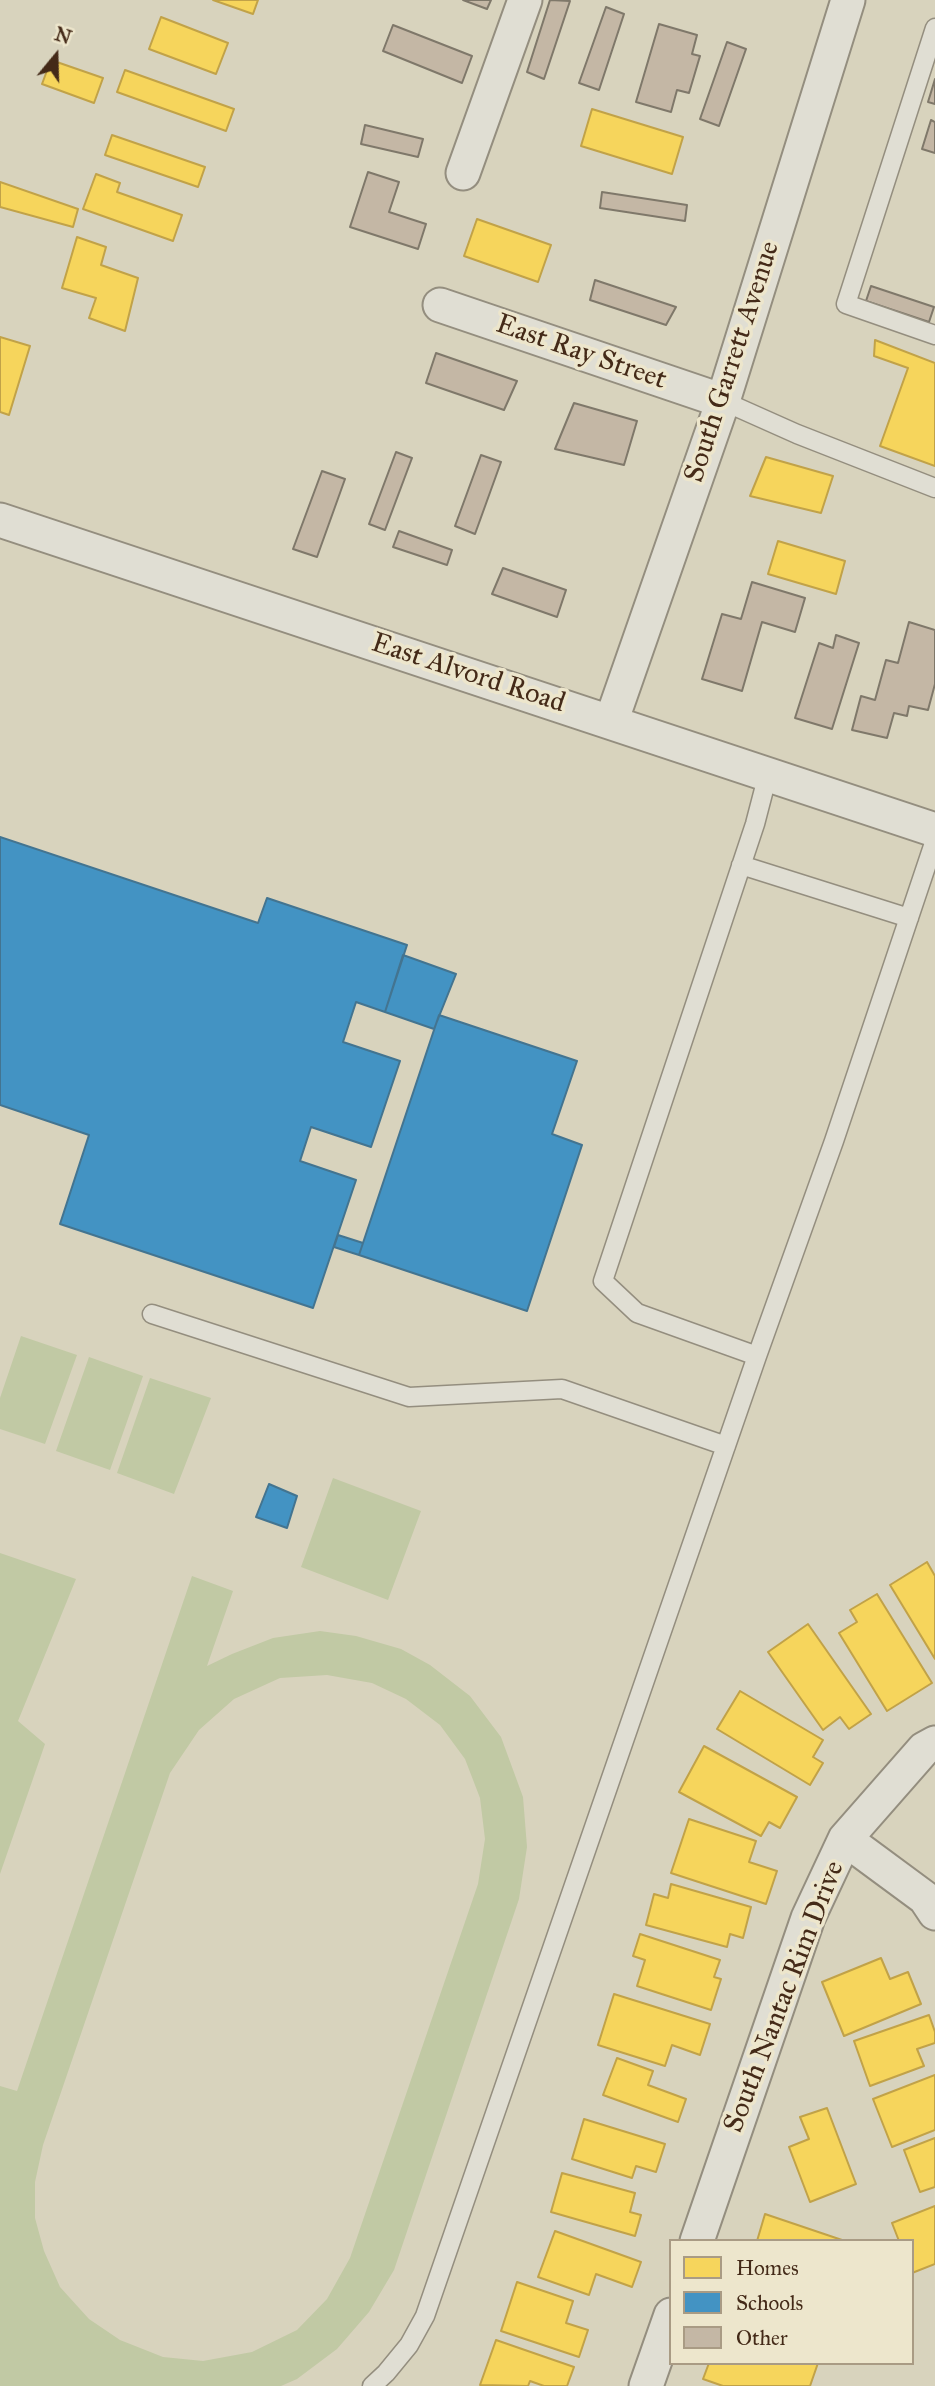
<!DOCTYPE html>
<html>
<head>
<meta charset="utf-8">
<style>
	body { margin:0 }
	#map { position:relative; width:935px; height:2386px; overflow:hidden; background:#d8d3bd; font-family:"IM FELL Great Primer",serif }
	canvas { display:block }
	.legend { position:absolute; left:669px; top:2239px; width:245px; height:126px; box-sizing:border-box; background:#ede6cc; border:2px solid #a99b84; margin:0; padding:9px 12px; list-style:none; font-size:21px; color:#442a18 }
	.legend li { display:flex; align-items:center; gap:14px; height:35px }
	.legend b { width:35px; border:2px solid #a99b84 }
	.north { position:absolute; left:21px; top:21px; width:70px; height:70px; -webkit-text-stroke:5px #ede6cc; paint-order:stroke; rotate:19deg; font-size:19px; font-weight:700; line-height:28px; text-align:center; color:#442a18 }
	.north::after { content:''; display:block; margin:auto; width:24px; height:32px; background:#442a18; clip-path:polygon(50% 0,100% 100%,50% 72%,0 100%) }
</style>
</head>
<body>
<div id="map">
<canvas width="935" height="2386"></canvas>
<ul class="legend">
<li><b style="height:19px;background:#f6d55c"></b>Homes</li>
<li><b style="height:19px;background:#4393c3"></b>Schools</li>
<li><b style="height:19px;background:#c4b7a5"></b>Other</li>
</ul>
<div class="north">N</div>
</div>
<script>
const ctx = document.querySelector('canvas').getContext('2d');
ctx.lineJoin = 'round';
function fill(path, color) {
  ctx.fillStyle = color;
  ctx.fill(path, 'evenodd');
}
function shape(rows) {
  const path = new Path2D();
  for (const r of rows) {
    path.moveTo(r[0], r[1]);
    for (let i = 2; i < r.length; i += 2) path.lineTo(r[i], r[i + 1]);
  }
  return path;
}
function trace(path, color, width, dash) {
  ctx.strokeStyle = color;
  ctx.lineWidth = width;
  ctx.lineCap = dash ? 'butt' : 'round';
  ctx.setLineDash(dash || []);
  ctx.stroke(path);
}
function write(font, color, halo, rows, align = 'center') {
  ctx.font = font + ' "IM FELL Great Primer",serif';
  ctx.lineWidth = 7;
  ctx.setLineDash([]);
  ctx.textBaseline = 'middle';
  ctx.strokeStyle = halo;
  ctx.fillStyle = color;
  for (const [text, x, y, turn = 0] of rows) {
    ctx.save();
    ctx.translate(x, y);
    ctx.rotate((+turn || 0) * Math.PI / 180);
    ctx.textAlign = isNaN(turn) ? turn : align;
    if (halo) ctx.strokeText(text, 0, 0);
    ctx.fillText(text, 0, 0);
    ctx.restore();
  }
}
const green = shape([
	[21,1336,77,1355,45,1444,0,1429,0,1398],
	[89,1357,143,1376,110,1470,56,1451],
	[150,1378,211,1398,174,1494,117,1473],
	[333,1478,421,1511,388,1600,301,1567],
	[0,1553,76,1579,18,1721,45,1744,0,1874],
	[192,1576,233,1591,207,1666,232,1654,273,1638,320,1631,356,1636,401,1649,430,1665,470,1696,501,1737,523,1797,527,1847,519,1899,394,2270,369,2312,337,2349,297,2379,281,2386,0,2386,0,2086,17,2091],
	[327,1675,372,1683,406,1699,440,1725,465,1759,480,1798,485,1839,478,1884,350,2258,327,2299,297,2330,252,2352,203,2361,163,2357,120,2340,89,2319,60,2287,44,2251,35,2218,35,2182,43,2145,170,1773,199,1730,234,1699,280,1678]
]);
const homes = shape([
	[213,0,258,0,253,14,213,0],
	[161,17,228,43,216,74,149,49,161,17],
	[51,60,103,78,94,103,42,84,51,60],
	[125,70,234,109,226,131,117,92,125,70],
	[592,109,683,137,672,174,581,146,592,109],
	[112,135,205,167,198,187,105,155,112,135],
	[96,174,120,183,117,192,182,215,173,241,83,209,96,174],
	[0,182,78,209,73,227,0,207,0,182],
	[477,219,551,245,538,282,464,256,477,219],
	[77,237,106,247,101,265,138,278,125,331,89,318,96,298,62,288,77,237],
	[0,337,30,346,9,415,0,412,0,337],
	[875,340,935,363,935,466,880,446,908,368,874,356,875,340],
	[766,457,833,476,821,513,750,496,766,457],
	[778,541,845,561,836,594,768,574,778,541],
	[927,1562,935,1576,935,1659,890,1585,927,1562],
	[877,1594,932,1683,887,1711,839,1633,857,1622,850,1610,877,1594],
	[808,1624,871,1714,849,1729,840,1717,823,1730,768,1652,808,1624],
	[740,1691,823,1740,813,1757,823,1763,810,1785,717,1729,740,1691],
	[704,1746,797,1797,780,1828,769,1822,761,1836,679,1792,704,1746],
	[689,1819,756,1841,749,1862,777,1871,766,1904,671,1873,689,1819],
	[671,1884,751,1907,743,1938,730,1934,727,1947,646,1925,654,1894,668,1898,671,1884],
	[640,1934,720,1960,714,1977,721,1979,711,2010,637,1986,645,1960,633,1956,640,1934],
	[881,1958,890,1979,908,1972,921,2004,844,2036,822,1982,881,1958],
	[614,1994,710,2024,700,2055,672,2045,665,2066,598,2045,614,1994],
	[929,2015,935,2032,935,2043,917,2049,924,2066,870,2086,854,2041,929,2015],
	[617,2058,653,2071,648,2085,686,2099,678,2122,603,2095,617,2058],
	[935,2075,935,2130,892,2147,873,2099,935,2075],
	[827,2108,856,2184,810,2202,789,2147,809,2139,800,2117,827,2108],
	[584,2119,665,2144,656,2172,636,2166,632,2178,572,2159,584,2119],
	[935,2138,935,2187,920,2192,904,2150,935,2138],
	[562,2173,635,2193,630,2212,641,2215,635,2236,551,2212,562,2173],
	[935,2206,935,2264,912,2273,912,2241,899,2241,892,2223,935,2206],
	[765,2214,842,2240,842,2241,757,2241,765,2214],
	[555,2231,641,2262,632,2287,596,2274,589,2295,538,2277,555,2231],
	[517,2282,573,2301,566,2323,588,2330,579,2357,501,2331,517,2282],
	[496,2340,574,2367,567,2386,544,2386,530,2381,528,2386,480,2385,496,2340],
	[709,2363,818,2363,810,2386,723,2386,703,2379,709,2363]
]);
const schools = shape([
	[0,837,258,923,267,898,407,945,385,1012,356,1002,343,1042,400,1061,371,1147,311,1127,300,1161,356,1180,313,1308,60,1224,89,1135,0,1105,0,837],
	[403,955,456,974,434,1029,385,1012,403,955],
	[439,1015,577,1061,552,1134,582,1145,527,1311,359,1255,439,1015],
	[338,1235,363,1243,359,1255,334,1247,338,1235],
	[269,1484,297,1496,287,1528,256,1517,269,1484]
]);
const building = shape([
	[463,0,491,0,487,9,463,0],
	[550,0,570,1,544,79,527,72,550,0],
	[606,7,624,14,599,90,579,83,606,7],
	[659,24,697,35,692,54,700,56,689,93,677,90,671,112,636,102,659,24],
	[393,25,472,56,462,83,383,51,393,25],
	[727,42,746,49,719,126,700,119,727,42],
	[935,79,935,104,928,102,935,79],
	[931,120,935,122,935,153,922,149,931,120],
	[365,125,423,139,418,157,361,144,365,125],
	[368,172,399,182,389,212,426,224,418,249,350,227,368,172],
	[602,192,687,205,685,221,600,208,602,192],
	[595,280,676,307,666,325,590,300,595,280],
	[871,286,934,307,929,322,866,301,871,286],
	[436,353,517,381,504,410,426,383,436,353],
	[574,403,637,421,624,465,555,449,574,403],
	[396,452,412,458,385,530,369,524,396,452],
	[481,455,501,462,475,534,455,526,481,455],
	[322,471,345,479,317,557,293,549,322,471],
	[399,531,452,550,447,565,393,547,399,531],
	[503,568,566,590,557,617,492,594,503,568],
	[752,582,805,598,795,632,762,622,742,691,702,679,722,614,741,619,752,582],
	[909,622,935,630,935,684,928,710,909,706,907,716,894,713,887,738,852,730,861,696,875,700,886,660,898,663,909,622],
	[836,635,859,643,832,729,795,718,819,643,833,648,836,635]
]);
const lane = shape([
	[935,28,846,304,935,335],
	[723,401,797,434,935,488],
	[741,865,909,918],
	[152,1314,409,1397,562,1389,726,1446],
	[757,1356,637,1313,603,1281,755,824,768,774],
	[372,2386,386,2373,409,2345,425,2316,757,1356,834,1141,935,840]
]);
const street = shape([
	[463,173,525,0],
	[440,305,723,401],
	[0,520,935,830],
	[611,722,723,401,848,0],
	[845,1839,925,1898,935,1913],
	[697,2241,808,1918,845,1839,924,1749,935,1743],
	[646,2386,671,2315]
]);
const streetNames = [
	["East Ray Street",581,353,19],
	["South Garrett Avenue",733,362,-72],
	["East Alvord Road",468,674,18],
	["South Nantac Rim Drive",785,1997,-69]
];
fill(green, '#c1c9a4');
fill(homes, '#f6d55c');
trace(homes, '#c1a248', 2);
fill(schools, '#4393c3');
trace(schools, '#437490', 2);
fill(building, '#c4b7a5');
trace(building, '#7f786a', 2);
trace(lane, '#948e7f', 21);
trace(street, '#948e7f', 37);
trace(lane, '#e0ded3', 18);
trace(street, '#e0ded3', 33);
write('28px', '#442a18', '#ede6cc', streetNames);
</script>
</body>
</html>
